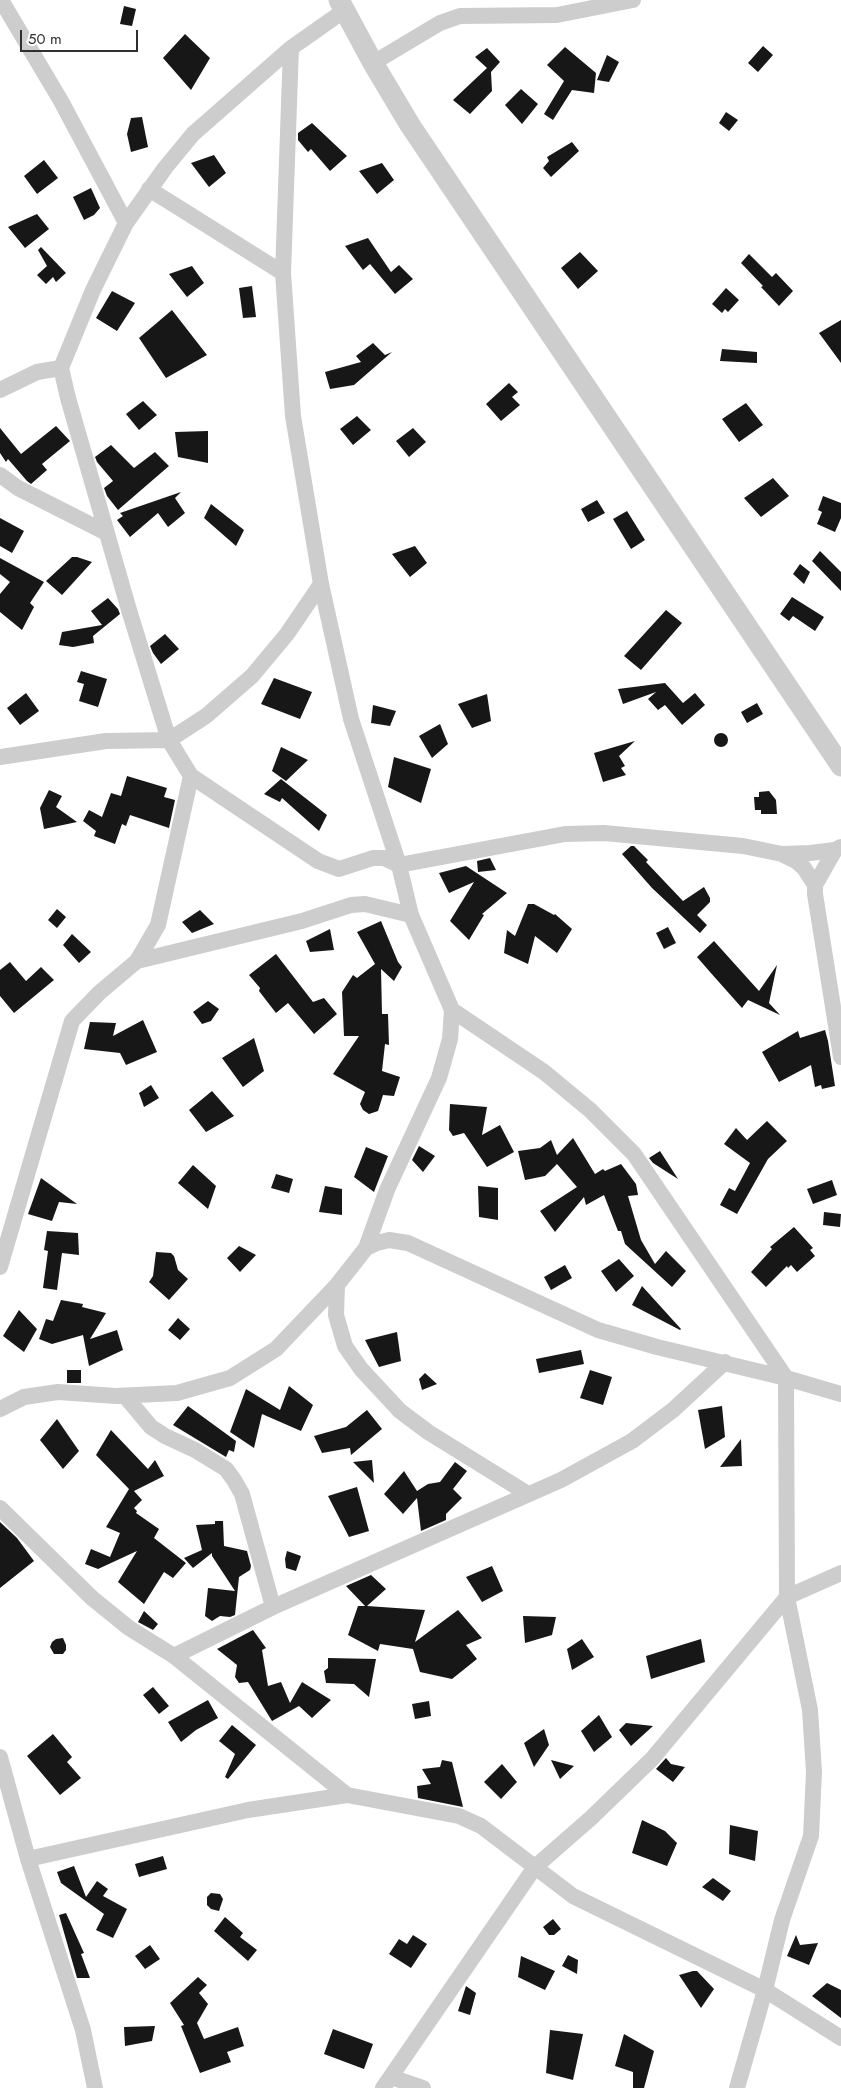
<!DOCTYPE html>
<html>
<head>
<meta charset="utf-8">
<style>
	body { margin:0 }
	#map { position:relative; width:841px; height:2088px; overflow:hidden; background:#fff; font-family:Jost,sans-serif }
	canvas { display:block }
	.scale { position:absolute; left:20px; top:30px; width:118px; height:22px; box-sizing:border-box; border:2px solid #303030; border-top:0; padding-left:6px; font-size:15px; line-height:18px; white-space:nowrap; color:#303030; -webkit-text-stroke:4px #fff; paint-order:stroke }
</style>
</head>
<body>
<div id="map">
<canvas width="841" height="2088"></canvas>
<div class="scale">50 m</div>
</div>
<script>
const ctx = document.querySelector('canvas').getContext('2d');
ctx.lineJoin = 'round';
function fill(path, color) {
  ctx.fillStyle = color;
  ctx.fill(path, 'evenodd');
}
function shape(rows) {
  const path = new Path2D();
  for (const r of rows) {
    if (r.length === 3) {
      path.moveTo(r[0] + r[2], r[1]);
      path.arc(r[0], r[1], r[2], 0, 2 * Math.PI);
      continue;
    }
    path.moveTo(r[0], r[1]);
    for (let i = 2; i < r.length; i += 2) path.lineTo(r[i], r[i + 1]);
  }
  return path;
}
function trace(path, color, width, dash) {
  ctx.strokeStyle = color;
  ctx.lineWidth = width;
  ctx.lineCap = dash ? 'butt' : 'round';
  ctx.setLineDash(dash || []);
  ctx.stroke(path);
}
const building = shape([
	[124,6,136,9,132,26,120,24],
	[185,34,210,58,191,90,163,58],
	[763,46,773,55,758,72,748,63],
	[565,47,596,73,594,93,572,90,553,120,544,114,564,81,547,65],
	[487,48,500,62,491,72,492,91,470,114,453,100,487,68,475,57],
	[607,55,619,62,609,82,597,80],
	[521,89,538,104,522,124,505,105],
	[726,112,738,120,729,131,719,123],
	[142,117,148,147,131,152,127,134,131,118],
	[312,123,347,156,330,171,311,149,308,152,298,140,298,133],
	[572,142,579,151,551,177,543,168,549,161,547,157],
	[214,155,226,173,209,187,191,163],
	[44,160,58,178,37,194,24,176],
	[382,163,394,180,377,194,359,171],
	[91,188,100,208,94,215,84,220,73,197],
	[37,214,49,229,25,248,8,227],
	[368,238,391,272,399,265,413,279,395,294,370,264,363,270,345,246],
	[41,247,66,273,56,282,53,277,46,284,37,275,47,266,38,250],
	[580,252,598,271,578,289,561,268],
	[749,254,772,277,776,273,793,291,779,306,761,287,763,286,741,263],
	[192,266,204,283,187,297,169,274],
	[252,286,256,317,243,318,239,288],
	[726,288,739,300,728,312,725,309,722,313,712,304],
	[112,291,135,303,117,331,96,318],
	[172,310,207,355,166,378,139,338],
	[841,320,841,363,819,333],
	[373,343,385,355,392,352,354,385,330,389,325,372,361,362,356,356],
	[722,349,757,352,757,363,720,361],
	[509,383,518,392,512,397,520,405,501,421,486,404],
	[143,401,157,415,139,430,126,414],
	[746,403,763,425,739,442,722,419],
	[357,416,371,430,353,445,340,429],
	[56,426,70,441,42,464,47,470,31,484,27,481,8,459,6,462,0,453,0,428,21,454],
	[413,428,426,442,409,457,396,441],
	[208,431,208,463,178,457,175,432],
	[111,445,134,468,155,452,169,466,118,510,107,496,104,488,113,481,97,462,95,457],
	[773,478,789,496,761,517,744,498],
	[181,492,175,498,185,513,168,527,158,513,130,537,117,520,123,516,120,513],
	[823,496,841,503,841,518,835,532,817,524,822,512,818,510],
	[597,500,605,513,588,522,581,509],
	[211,504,244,530,236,546,204,518],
	[627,511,645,540,631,549,613,519],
	[0,518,24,531,12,553,0,546],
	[415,546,427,563,410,577,392,554],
	[820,551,841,572,841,591,812,561],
	[72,557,77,557,92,562,62,595,46,581],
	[0,558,44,582,30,603,34,607,22,630,0,612,0,594,10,582,0,574],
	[800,564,810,572,804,584,793,574],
	[792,597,824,617,815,631,793,616,789,621,780,614],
	[108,598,118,609,120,614,93,636,94,643,73,647,59,645,62,632,102,625,91,611],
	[666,610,682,623,641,670,624,656],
	[165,634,179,649,161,664,153,653,150,646],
	[81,671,107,679,98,707,79,701,84,684,77,682],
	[274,678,312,692,300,719,261,704],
	[665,683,683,703,695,693,705,705,682,725,665,705,658,710,648,699,656,692,623,704,618,689],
	[26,693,39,711,20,725,7,708],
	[487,694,491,721,472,728,458,704],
	[757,703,763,714,747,723,741,712],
	[373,705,396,711,390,726,371,723],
	[440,724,448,744,432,758,419,736],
	[721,740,7],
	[635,741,619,756,625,766,621,768,626,775,603,782,594,753],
	[281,747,308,760,286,781,272,771],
	[394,757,431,769,421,803,388,787],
	[127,776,167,788,164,797,175,800,169,828,130,815,126,826,122,824,115,844,94,836,96,831,83,821,89,810,102,817,111,793,121,796],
	[281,779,327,815,319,831,282,798,280,802,264,794],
	[49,790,62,796,56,807,77,822,44,829,40,808],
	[769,791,776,800,777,814,761,814,761,810,755,810,754,797,759,797,759,792],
	[631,846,634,846,648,860,646,862,683,901,704,887,710,898,710,902,697,915,707,925,700,933,652,888,622,854],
	[490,858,496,870,478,872,477,861],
	[466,866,507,893,482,914,484,915,469,940,450,921,474,882,449,893,439,873],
	[528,904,534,904,554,915,555,914,572,929,557,953,535,936,528,964,504,953,507,930,515,936],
	[57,909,66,917,57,928,48,920],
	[200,910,214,924,192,933,182,922],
	[381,921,398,962,402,967,394,981,381,969,382,1014,388,1014,389,1045,385,1044,382,1071,400,1077,394,1096,383,1095,378,1111,369,1114,363,1110,360,1104,365,1092,333,1074,359,1036,344,1036,342,992,353,975,357,978,375,964,357,932],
	[668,927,676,943,664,949,656,933],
	[330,929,334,950,310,952,306,941],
	[72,934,91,952,79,963,63,945],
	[714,941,759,991,777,965,769,1003,780,1015,748,1000,742,1008,710,972,697,957],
	[276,954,313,1002,324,998,337,1014,314,1034,288,1003,276,1013,259,991,260,988,249,975],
	[10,962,26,981,41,967,54,980,14,1013,0,996,0,970],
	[208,1001,219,1009,211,1021,202,1024,193,1012],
	[143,1020,157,1052,126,1065,120,1053,84,1049,90,1022,116,1023,113,1036],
	[825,1030,828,1041,835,1086,822,1089,821,1085,815,1087,811,1065,779,1082,762,1052,798,1031,800,1038],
	[254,1038,264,1071,243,1087,222,1058],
	[151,1085,159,1098,144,1107,139,1093],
	[212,1091,234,1116,206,1132,189,1110],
	[450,1104,487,1107,482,1135,500,1125,514,1152,487,1167,464,1133,453,1136,449,1130],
	[767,1121,787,1141,768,1159,737,1214,720,1205,729,1188,735,1191,750,1163,724,1144,736,1128,747,1140],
	[573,1138,595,1174,603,1169,605,1171,621,1164,636,1184,638,1195,628,1196,641,1240,655,1264,666,1251,686,1271,672,1287,625,1244,621,1231,618,1231,604,1195,586,1205,584,1197,555,1232,540,1211,577,1187,557,1164,545,1176,525,1180,518,1151,540,1148,551,1140,557,1155],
	[419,1146,435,1156,423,1172,412,1160],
	[366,1147,388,1156,374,1192,354,1177],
	[660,1151,678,1179,653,1163,649,1158],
	[193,1165,216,1186,208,1209,178,1183],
	[276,1174,293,1179,289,1193,271,1188],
	[41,1178,77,1204,59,1202,52,1221,28,1214],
	[832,1180,837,1195,813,1204,807,1189],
	[325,1186,342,1189,342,1215,319,1212],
	[478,1186,498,1188,498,1220,479,1217],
	[824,1212,841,1214,840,1227,823,1225],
	[794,1227,813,1248,810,1250,815,1256,797,1272,791,1265,788,1268,787,1266,766,1287,751,1272,772,1249,770,1247],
	[47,1231,78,1233,79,1255,62,1253,57,1290,43,1288,48,1251,44,1250],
	[239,1246,256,1255,240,1272,227,1258],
	[156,1252,171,1253,174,1256,178,1270,188,1279,169,1300,149,1282,153,1276],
	[619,1259,634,1276,616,1292,601,1271],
	[565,1265,572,1278,551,1290,544,1277],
	[642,1286,681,1329,680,1330,632,1305],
	[61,1300,83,1304,82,1307,106,1313,90,1339,117,1330,123,1350,89,1366,83,1335,52,1344,39,1339,46,1319,53,1321],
	[19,1310,37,1329,24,1352,3,1336],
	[178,1318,190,1329,180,1340,168,1330],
	[397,1332,401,1361,379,1367,365,1340],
	[581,1350,584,1364,539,1373,536,1359],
	[67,1370,81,1370,81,1383,67,1383],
	[590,1370,612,1377,603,1405,580,1398],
	[425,1373,437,1384,422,1390,419,1379],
	[289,1386,313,1405,301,1431,262,1414,254,1448,230,1432,246,1389,280,1410],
	[188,1406,236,1441,234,1452,229,1450,226,1457,173,1425],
	[722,1406,725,1437,705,1449,698,1410],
	[367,1410,382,1429,351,1455,350,1448,322,1453,314,1436,346,1427],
	[57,1419,79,1451,63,1469,40,1440],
	[111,1430,148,1469,155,1460,164,1476,134,1491,142,1500,134,1508,137,1511,136,1513,159,1529,154,1538,186,1563,173,1578,164,1572,144,1604,118,1582,137,1551,98,1569,85,1564,91,1549,110,1557,120,1533,106,1527,129,1489,96,1455],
	[741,1439,742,1466,720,1467],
	[372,1460,374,1483,353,1462],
	[455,1462,467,1471,453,1489,462,1498,446,1514,446,1520,421,1531,417,1498,403,1514,384,1494,404,1471,417,1491,428,1484,440,1482],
	[357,1487,369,1531,349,1537,328,1496],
	[215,1521,223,1521,224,1546,247,1551,251,1566,250,1570,239,1577,235,1615,230,1617,220,1616,212,1621,205,1616,208,1588,235,1591,212,1556,212,1553,193,1568,184,1558,202,1550,196,1525,215,1524],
	[0,1522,17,1538,34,1561,0,1588],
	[287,1551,301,1556,296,1571,286,1568,285,1559],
	[492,1566,503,1591,482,1602,466,1577],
	[371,1575,386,1589,367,1606,425,1610,415,1642,458,1610,482,1638,466,1645,477,1659,452,1679,420,1672,413,1649,380,1644,378,1651,348,1635,358,1606,365,1606,346,1586],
	[144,1611,158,1624,153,1630,138,1622],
	[523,1616,556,1617,552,1635,525,1643],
	[253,1630,266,1648,262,1650,268,1686,281,1682,290,1703,302,1682,331,1700,312,1718,299,1706,272,1721,248,1682,239,1683,235,1677,237,1665,217,1649],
	[63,1638,66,1645,66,1650,63,1654,54,1654,50,1647,52,1642,56,1639],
	[582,1639,594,1657,572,1670,567,1649],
	[701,1639,705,1662,651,1679,646,1656],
	[328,1658,376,1659,369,1697,354,1684,326,1683,324,1671,328,1668],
	[153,1687,169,1706,159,1714,143,1695],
	[208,1700,218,1718,196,1730,181,1742,168,1722],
	[429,1701,431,1716,415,1719,412,1704],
	[599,1715,612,1737,594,1752,581,1731],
	[626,1723,653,1726,631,1746,619,1730],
	[232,1725,256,1745,228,1779,225,1777,235,1754,219,1741],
	[544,1729,549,1745,534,1767,524,1743],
	[53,1734,72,1757,67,1762,81,1778,60,1795,27,1756],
	[666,1758,671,1764,685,1767,673,1782,656,1769],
	[442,1760,452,1762,463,1807,418,1798,417,1786,431,1784,422,1769,440,1767],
	[551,1760,574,1766,560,1779],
	[502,1764,517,1782,501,1799,484,1782],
	[642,1820,665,1831,677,1843,667,1866,632,1853],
	[730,1825,758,1831,755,1861,729,1854],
	[163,1856,167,1869,139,1877,135,1864],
	[74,1866,86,1897,97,1881,108,1889,103,1896,127,1909,113,1938,96,1930,104,1914,61,1883,57,1872],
	[713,1878,731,1891,723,1901,702,1887],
	[211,1893,220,1894,223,1899,219,1911,211,1909,207,1905,207,1897],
	[66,1913,84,1953,81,1954,90,1978,77,1978,59,1915],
	[225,1917,243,1933,240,1937,257,1950,248,1961,214,1931],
	[553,1919,561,1929,554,1935,549,1935,543,1927],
	[413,1935,427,1944,411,1968,389,1954,399,1939,407,1944],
	[796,1935,800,1945,818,1943,809,1965,787,1956],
	[150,1945,160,1959,145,1969,135,1956],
	[568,1955,578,1960,577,1974,562,1966],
	[521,1956,555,1971,545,1990,518,1977],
	[693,1971,697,1971,714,1989,701,2008,679,1975],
	[198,1977,207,1985,199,1993,208,2004,197,2023,204,2039,238,2027,244,2046,227,2052,231,2062,200,2073,181,2026,184,2025,170,2003],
	[827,1983,841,1990,841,2018,812,1996],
	[466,1986,476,1993,470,2015,458,2011],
	[155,2026,152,2041,125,2046,124,2027],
	[333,2029,373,2044,364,2069,324,2054],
	[550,2030,583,2034,573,2080,546,2073],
	[624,2034,654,2051,644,2088,633,2088,633,2072,615,2066]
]);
const minor = shape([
	[1,0,61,101,126,223],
	[345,10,291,48,193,134,165,168,126,223,93,290,61,368,68,398,129,610,169,740,191,776,318,861,339,869,373,858,384,858,399,865,565,834,604,833,743,846,782,854,810,853,835,850,841,847],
	[373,63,440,23,460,16,557,15,633,0],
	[149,189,283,273],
	[0,390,37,372,61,368],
	[0,475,18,488,107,533],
	[0,757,106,741,169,740,206,716,252,676,287,634,321,584],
	[835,850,815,885,815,894,841,1057],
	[782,854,796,861,804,868,815,885],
	[137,961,302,921,351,905,365,904,411,915],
	[366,1248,377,1243,389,1240,408,1243,598,1330,657,1347,786,1378,841,1394],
	[0,1267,72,1021,99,993,137,961,158,925,191,776],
	[337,1285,336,1315,345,1346,361,1369,400,1411,428,1432,528,1494],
	[125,1396,151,1427,165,1436,195,1450,226,1469,234,1480,242,1494,273,1607],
	[0,1409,24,1397,58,1392,116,1396,177,1393,230,1378,276,1349,337,1285,366,1248,387,1190,439,1078,450,1039,452,1010,411,915,399,865,351,719,321,584,293,416,283,273,291,48],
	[0,1508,92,1598,129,1628,174,1656,347,1795,459,1816,481,1826,573,1896,765,1990,841,2038],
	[174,1656,273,1607,561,1480,632,1441,673,1410,725,1362],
	[0,1757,28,1859,83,2030,95,2088],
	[28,1859,248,1810,347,1795],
	[391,2077,423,2088],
	[383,2088,535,1867,591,1818,652,1759,787,1597,786,1378,634,1154,590,1110,544,1072,452,1010],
	[737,2088,765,1990,782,1920,811,1836,814,1772,810,1710,787,1597,841,1573]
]);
const tertiary = shape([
	[339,0,373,63,410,125,841,766]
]);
fill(building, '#171717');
trace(minor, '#cdcdcd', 16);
trace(tertiary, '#cdcdcd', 21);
</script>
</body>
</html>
